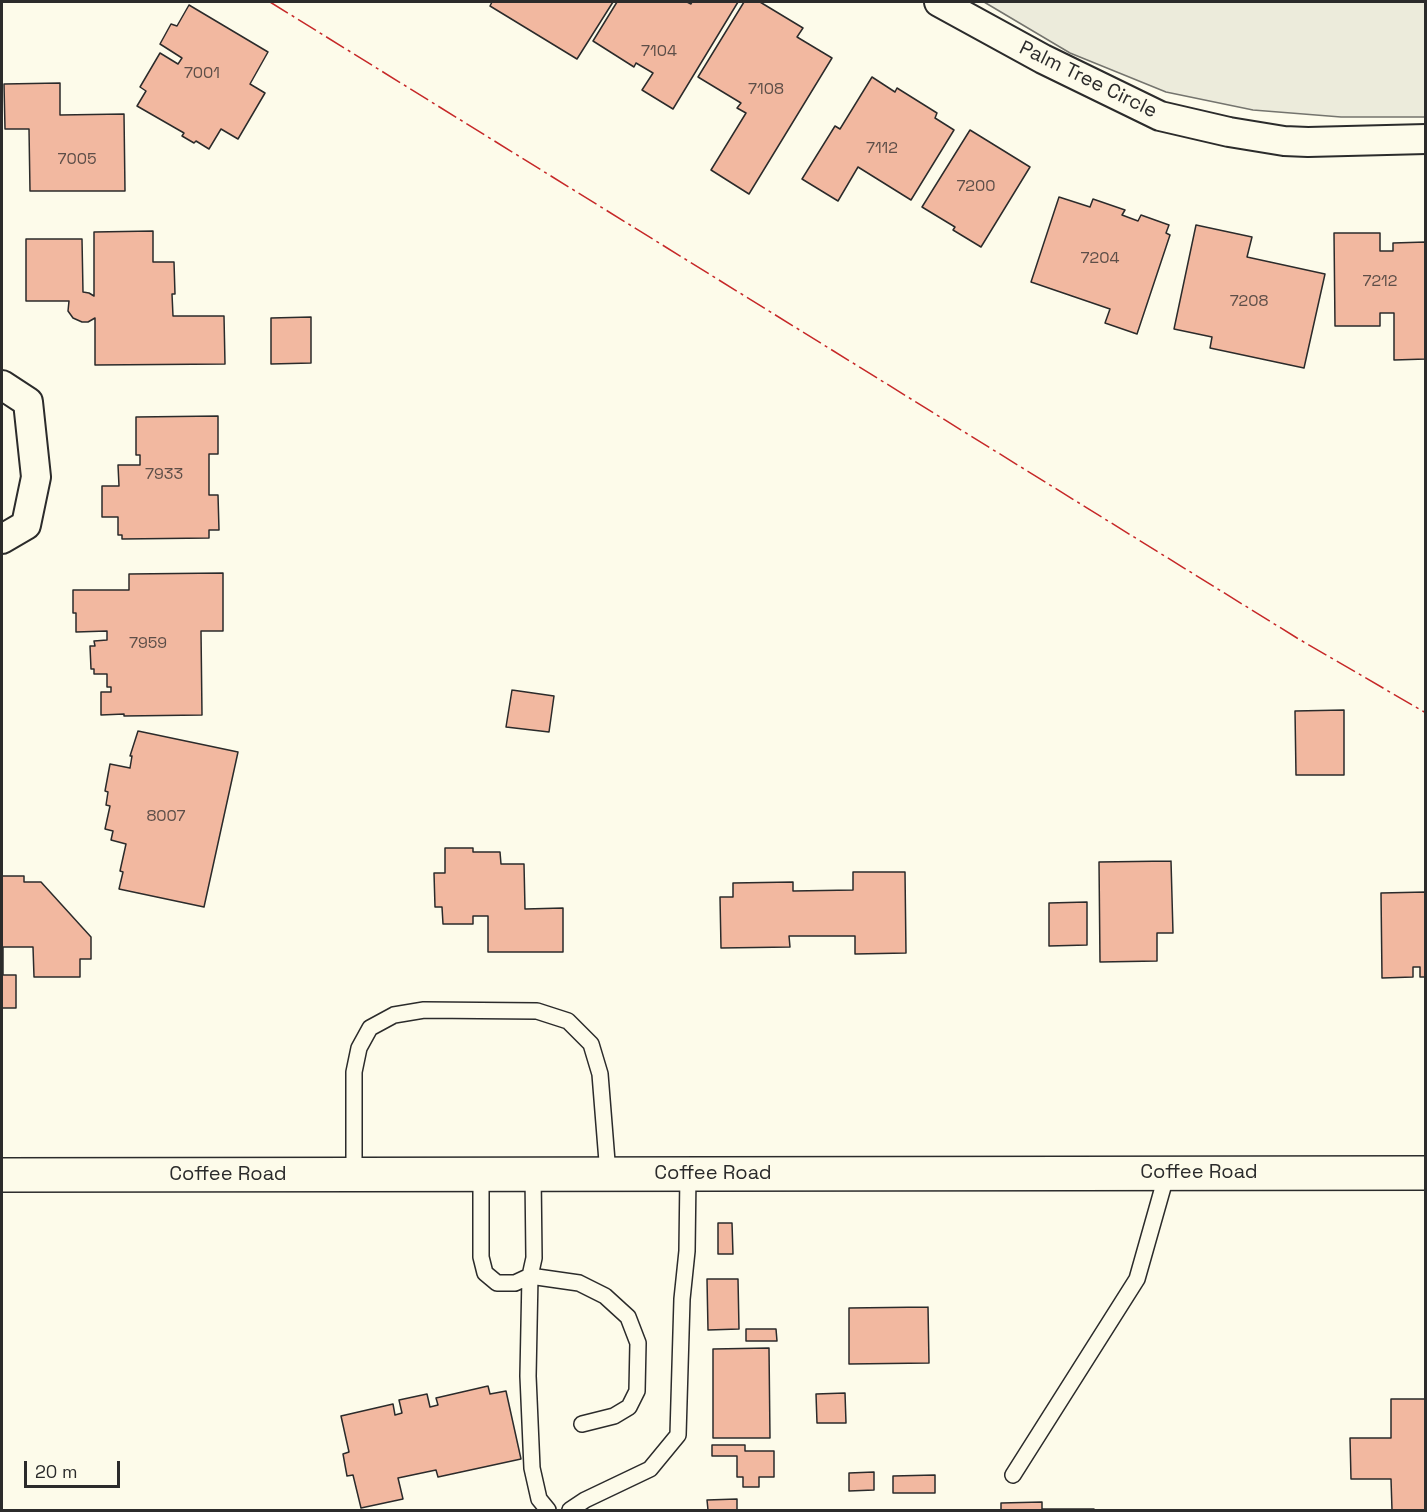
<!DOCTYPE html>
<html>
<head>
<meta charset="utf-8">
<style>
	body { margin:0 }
	#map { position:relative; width:1427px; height:1512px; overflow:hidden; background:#fdfbea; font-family:"Space Grotesk",sans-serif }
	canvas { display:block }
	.frame { position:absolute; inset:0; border:3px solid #2b2b2b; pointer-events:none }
	.scale { position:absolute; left:24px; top:1461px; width:96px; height:27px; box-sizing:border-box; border:3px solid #2b2b2b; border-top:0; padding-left:8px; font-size:18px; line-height:21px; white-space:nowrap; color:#2b2b2b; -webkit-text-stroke:4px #fdfbea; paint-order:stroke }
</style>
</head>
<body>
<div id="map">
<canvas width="1427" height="1512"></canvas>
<div class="frame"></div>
<div class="scale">20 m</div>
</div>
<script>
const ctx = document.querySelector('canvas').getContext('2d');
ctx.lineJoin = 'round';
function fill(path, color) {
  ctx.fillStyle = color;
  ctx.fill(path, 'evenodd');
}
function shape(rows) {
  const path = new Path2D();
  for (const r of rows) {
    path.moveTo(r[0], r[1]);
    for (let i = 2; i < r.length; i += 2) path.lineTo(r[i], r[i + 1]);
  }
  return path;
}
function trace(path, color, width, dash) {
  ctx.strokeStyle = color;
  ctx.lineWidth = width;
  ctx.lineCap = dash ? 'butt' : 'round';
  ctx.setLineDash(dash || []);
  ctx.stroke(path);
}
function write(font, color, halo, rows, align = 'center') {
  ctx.font = font + ' "Space Grotesk",sans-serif';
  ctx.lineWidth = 4.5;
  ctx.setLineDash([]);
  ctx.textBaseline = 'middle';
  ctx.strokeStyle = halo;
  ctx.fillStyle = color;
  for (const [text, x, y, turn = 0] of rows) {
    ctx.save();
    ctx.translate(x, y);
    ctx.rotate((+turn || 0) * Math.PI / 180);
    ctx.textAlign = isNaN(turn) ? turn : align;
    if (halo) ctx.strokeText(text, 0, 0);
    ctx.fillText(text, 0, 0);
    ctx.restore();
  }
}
const green = shape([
	[984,2,1425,2,1425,117,1341,117,1253,110,1166,92,1070,53,984,2]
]);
const building = shape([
	[492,2,613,2,577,59,490,6,492,2],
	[617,2,687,2,691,4,692,2,738,2,673,109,642,90,653,73,636,63,634,67,593,41,617,2],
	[744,2,760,2,803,28,797,37,832,58,749,194,711,170,746,113,737,108,741,103,698,77,744,2],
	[189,5,268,52,250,84,265,93,238,139,221,129,209,149,196,141,194,143,182,136,184,133,137,106,146,91,140,87,160,53,178,64,182,58,160,44,171,24,177,26,189,5],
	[872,77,895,92,897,88,937,113,935,118,954,130,911,200,858,167,838,201,802,179,835,126,840,129,872,77],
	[60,83,60,115,124,114,125,191,30,191,29,129,5,129,4,84,60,83],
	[970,130,1030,167,981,247,953,230,955,227,922,207,970,130],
	[1059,197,1090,207,1093,199,1125,210,1122,215,1138,221,1141,215,1169,225,1166,233,1170,235,1137,334,1105,323,1110,309,1031,282,1059,197],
	[1196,225,1252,237,1247,257,1325,274,1304,368,1210,348,1212,337,1174,329,1196,225],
	[153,231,153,262,174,262,175,294,172,294,173,316,224,316,225,364,95,365,95,318,88,322,82,322,73,318,68,311,69,301,26,301,26,239,82,239,83,292,89,293,94,296,94,232,153,231],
	[1334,233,1380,233,1380,251,1393,251,1393,243,1426,242,1426,359,1394,360,1394,313,1380,313,1380,326,1335,326,1334,233],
	[311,317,311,363,271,364,271,318,311,317],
	[218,416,218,454,209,454,209,495,218,495,219,530,209,530,209,538,122,539,122,535,118,535,118,517,102,517,102,486,119,486,118,465,140,465,140,455,136,455,136,417,218,416],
	[223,573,223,631,201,631,202,715,124,716,124,714,101,715,101,692,111,692,111,687,107,687,107,674,94,674,94,669,91,669,90,646,95,646,94,641,107,640,107,631,76,632,76,613,73,613,73,590,129,590,129,574,223,573],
	[512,690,554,696,549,732,506,727,512,690],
	[1344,710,1344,775,1296,775,1295,711,1344,710],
	[138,731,238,752,204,907,119,889,123,872,120,871,126,844,111,840,113,831,105,829,110,806,106,805,108,792,105,791,110,764,130,768,132,756,130,756,138,731],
	[445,848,473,848,473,852,500,852,501,864,524,864,525,909,563,908,563,952,488,952,488,916,473,916,473,924,443,924,442,907,435,907,434,873,445,873,445,848],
	[1171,861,1173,933,1157,933,1157,961,1100,962,1099,862,1171,861],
	[853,872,905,872,906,953,855,954,855,936,789,936,790,947,721,948,720,897,733,897,733,883,793,882,793,891,853,890,853,872],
	[2,876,24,876,24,882,41,882,91,937,91,959,80,959,80,977,34,977,33,947,3,947,3,975,16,975,16,1008,2,1008,2,876],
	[1426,892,1426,977,1420,977,1420,967,1413,967,1413,977,1382,978,1381,893,1426,892],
	[1087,902,1087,945,1049,946,1049,903,1087,902],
	[718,1223,732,1223,733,1254,718,1254,718,1223],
	[707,1279,738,1279,739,1329,708,1330,707,1279],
	[928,1307,929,1363,849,1364,849,1308,928,1307],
	[746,1329,776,1329,777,1341,746,1341,746,1329],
	[769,1348,770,1438,713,1438,713,1349,769,1348],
	[488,1386,490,1394,506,1391,521,1459,438,1477,436,1470,398,1478,403,1499,361,1508,353,1475,347,1476,343,1454,349,1452,341,1416,393,1404,395,1415,402,1413,399,1400,427,1394,430,1407,438,1405,436,1398,488,1386],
	[845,1393,846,1423,817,1423,816,1394,845,1393],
	[1391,1399,1426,1399,1426,1510,1392,1510,1391,1479,1351,1479,1350,1438,1391,1438,1391,1399],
	[712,1445,745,1445,745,1451,774,1451,774,1477,759,1477,759,1487,743,1487,743,1477,737,1477,737,1456,712,1456,712,1445],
	[874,1472,874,1490,849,1491,849,1473,874,1472],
	[935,1475,935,1493,893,1493,893,1476,935,1475],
	[737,1499,737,1510,708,1510,707,1500,737,1499],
	[1042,1502,1042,1509,1094,1509,1094,1510,1001,1510,1001,1503,1042,1502]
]);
const service = shape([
	[481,1174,481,1257,485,1273,497,1283,515,1283,530,1276,534,1258,533,1174],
	[354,1175,354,1072,359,1048,370,1028,394,1015,424,1010,537,1011,568,1021,591,1044,600,1074,608,1174],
	[1013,1475,1137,1279,1167,1173],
	[548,1510,539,1499,532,1468,528,1376,530,1276,579,1283,605,1296,628,1317,638,1343,637,1391,629,1407,614,1416,582,1424],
	[570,1510,585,1500,650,1469,678,1435,682,1299,687,1251,688,1174]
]);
const minor = shape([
	[939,2,1043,59,1160,116,1229,132,1284,141,1308,142,1426,139],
	[2,385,28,402,36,477,26,525,2,539]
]);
const secondary = shape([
	[2,1175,1426,1173]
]);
const power = shape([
	[270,2,1297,638,1426,713]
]);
const numberNames = [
	["7104",659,52],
	["7001",202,74],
	["7108",766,90],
	["7112",882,149],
	["7005",77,160],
	["7200",976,187],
	["7204",1100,259],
	["7212",1380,282],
	["7208",1249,302],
	["7933",164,475],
	["7959",148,644],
	["8007",166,817]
];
const streetNames = [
	["Palm Tree Circle",1088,80,26],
	["Coffee Road",1199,1173],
	["Coffee Road",713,1174],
	["Coffee Road",228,1175]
];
fill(green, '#ecebdb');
trace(green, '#74746e', 1.5);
fill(building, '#f2b8a0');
trace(building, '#2b2b2b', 1.5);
trace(service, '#2b2b2b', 18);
trace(minor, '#2b2b2b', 32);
trace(secondary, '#2b2b2b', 36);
trace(service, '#fdfbea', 15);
trace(minor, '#fdfbea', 28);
trace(secondary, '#fdfbea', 33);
trace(power, '#c62828', 1.5, [21, 4.5, 3, 4.5]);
write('16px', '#5d4e48', null, numberNames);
write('20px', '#2b2b2b', '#fdfbea', streetNames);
</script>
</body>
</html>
